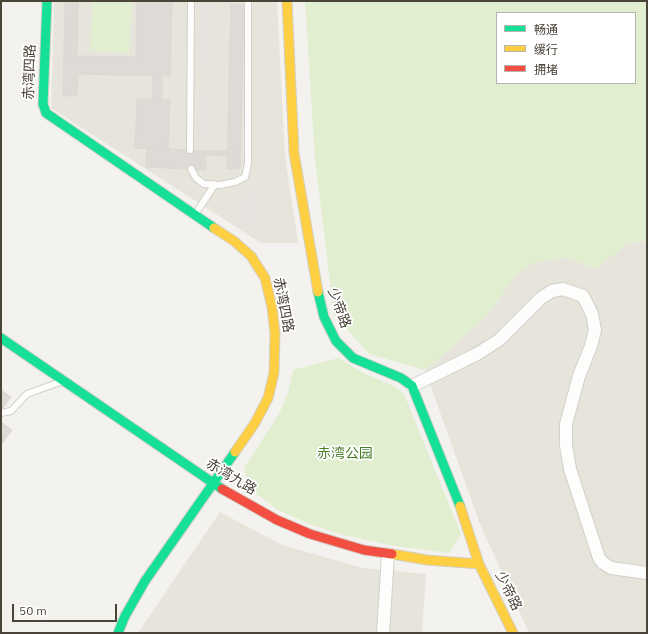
<!DOCTYPE html>
<html>
<head>
<meta charset="utf-8">
<style>
	body { margin:0 }
	#map { position:relative; width:648px; height:634px; overflow:hidden; background:#f4f2ee; font-family:"IBM Plex Sans","Noto Sans SC",sans-serif }
	canvas { display:block }
	.frame { position:absolute; inset:0; border:2px solid #4b4439; pointer-events:none }
	.legend { position:absolute; left:496px; top:12px; width:140px; height:72px; box-sizing:border-box; background:#fff; border:1px solid #b7b4b0; margin:0; padding:5px 7px; list-style:none; font-size:12px; color:#4b4439 }
	.legend li { display:flex; align-items:center; gap:8px; height:20px }
	.legend b { width:20px; border:1px solid #b7b4b0 }
	.scale { position:absolute; left:12px; top:604px; width:105px; height:18px; box-sizing:border-box; border:2px solid #4b4439; border-top:0; padding-left:5px; font-size:12px; line-height:14px; white-space:nowrap; color:#4b4439; -webkit-text-stroke:3px #fff; paint-order:stroke }
</style>
</head>
<body>
<div id="map">
<canvas width="648" height="634"></canvas>
<div class="frame"></div>
<ul class="legend">
<li><b style="height:5px;background:#16e098"></b>畅通</li>
<li><b style="height:5px;background:#ffcf43"></b>缓行</li>
<li><b style="height:5px;background:#f24e42"></b>拥堵</li>
</ul>
<div class="scale">50 m</div>
</div>
<script>
const ctx = document.querySelector('canvas').getContext('2d');
ctx.lineJoin = 'round';
function fill(path, color) {
  ctx.fillStyle = color;
  ctx.fill(path, 'evenodd');
}
function shape(rows) {
  const path = new Path2D();
  for (const r of rows) {
    path.moveTo(r[0], r[1]);
    for (let i = 2; i < r.length; i += 2) path.lineTo(r[i], r[i + 1]);
  }
  return path;
}
function trace(path, color, width, dash) {
  ctx.strokeStyle = color;
  ctx.lineWidth = width;
  ctx.lineCap = dash ? 'butt' : 'round';
  ctx.setLineDash(dash || []);
  ctx.stroke(path);
}
function write(font, color, halo, rows, align = 'center') {
  ctx.font = font + ' "IBM Plex Sans","Noto Sans SC",sans-serif';
  ctx.lineWidth = 3.5;
  ctx.setLineDash([]);
  ctx.textBaseline = 'middle';
  ctx.strokeStyle = halo;
  ctx.fillStyle = color;
  for (const [text, x, y, turn = 0] of rows) {
    ctx.save();
    ctx.translate(x, y);
    ctx.rotate((+turn || 0) * Math.PI / 180);
    ctx.textAlign = isNaN(turn) ? turn : align;
    if (halo) ctx.strokeText(text, 0, 0);
    ctx.fillText(text, 0, 0);
    ctx.restore();
  }
}
const residential = shape([
	[54,1,277,1,285,155,298,243,261,243,51,108],
	[647,241,647,633,529,633,480,524,425,370,487,316,515,275,534,263,565,257,596,269,628,243],
	[220,512,282,545,363,568,426,574,422,633,138,633]
]);
const green = shape([
	[93,1,132,1,129,53,90,51],
	[305,1,647,1,647,241,628,243,596,269,565,257,534,263,515,275,487,316,425,370,369,354,334,315,315,159],
	[497,13,635,13,635,83,497,83],
	[338,358,365,374,394,386,404,394,461,534,449,553,390,545,340,534,312,525,278,510,250,489,244,468,280,412,288,393,293,370]
]);
const parking = shape([
	[199,1,215,1,214,67,199,67],
	[198,91,214,91,213,142,197,142],
	[242,188,261,190,258,227,238,225]
]);
const building = shape([
	[65,1,78,1,77,56,136,57,137,1,172,1,170,76,78,74,77,96,63,96,65,1],
	[231,4,244,5,240,169,227,169,231,4],
	[153,76,162,76,162,100,153,100,153,76],
	[137,99,170,100,168,149,135,148,137,99],
	[147,148,206,151,206,170,146,167,147,148],
	[206,151,227,151,227,156,206,155,206,151],
	[1,390,11,397,1,411,1,390],
	[1,422,12,430,1,445,1,422]
]);
const lane = shape([
	[190,150,191,1],
	[191,169,196,178,204,184,220,185,235,182,245,177,248,164,248,1],
	[196,213,215,184],
	[1,413,11,411,27,394,60,382]
]);
const street = shape([
	[412,386,477,354,499,340,541,298,552,291,563,289,583,296,592,314,595,330,591,346,579,376,566,424,566,445,570,469,599,558,603,563,611,568,647,573],
	[383,633,388,555]
]);
const fast = shape([
	[47,1,43,104,46,113,214,228],
	[318,292,324,317,336,341,353,358,401,378,412,386,460,506],
	[1,338,222,489],
	[118,633,125,616,145,581,235,452]
]);
const slow = shape([
	[287,1,294,153,318,292],
	[214,228,234,241,251,256,265,278,272,307,275,333,274,373,268,398,255,423,235,452],
	[460,506,479,564,513,633],
	[392,554,427,560,479,564]
]);
const jam = shape([
	[222,489,277,520,310,534,364,550,392,554]
]);
const streetNames = [
	["赤湾四路",30,72,-88],
	["赤湾四路",283,305,79],
	["少帝路",339,308,70],
	["赤湾九路",231,477,31],
	["少帝路",508,591,64]
];
const parkNames = [
	["赤湾公园",345,454]
];
fill(residential, '#e7e4dc');
fill(green, '#e1eecf');
fill(parking, '#e6e3df');
fill(building, '#dedbd6');
trace(building, '#dcd9d4', 1);
trace(lane, '#d2d0cb', 8);
trace(street, '#d2d0cb', 14);
trace(fast, '#d3cfc5', 11);
trace(slow, '#d3cfc5', 11);
trace(jam, '#d3cfc5', 11);
trace(lane, '#fdfdfc', 6);
trace(street, '#fdfdfc', 12);
trace(fast, '#16e098', 9);
trace(slow, '#ffcf43', 9);
trace(jam, '#f24e42', 9);
write('14px', '#4b4439', '#fff', streetNames);
write('14px', '#4a7f2a', '#fff', parkNames);
</script>
</body>
</html>
